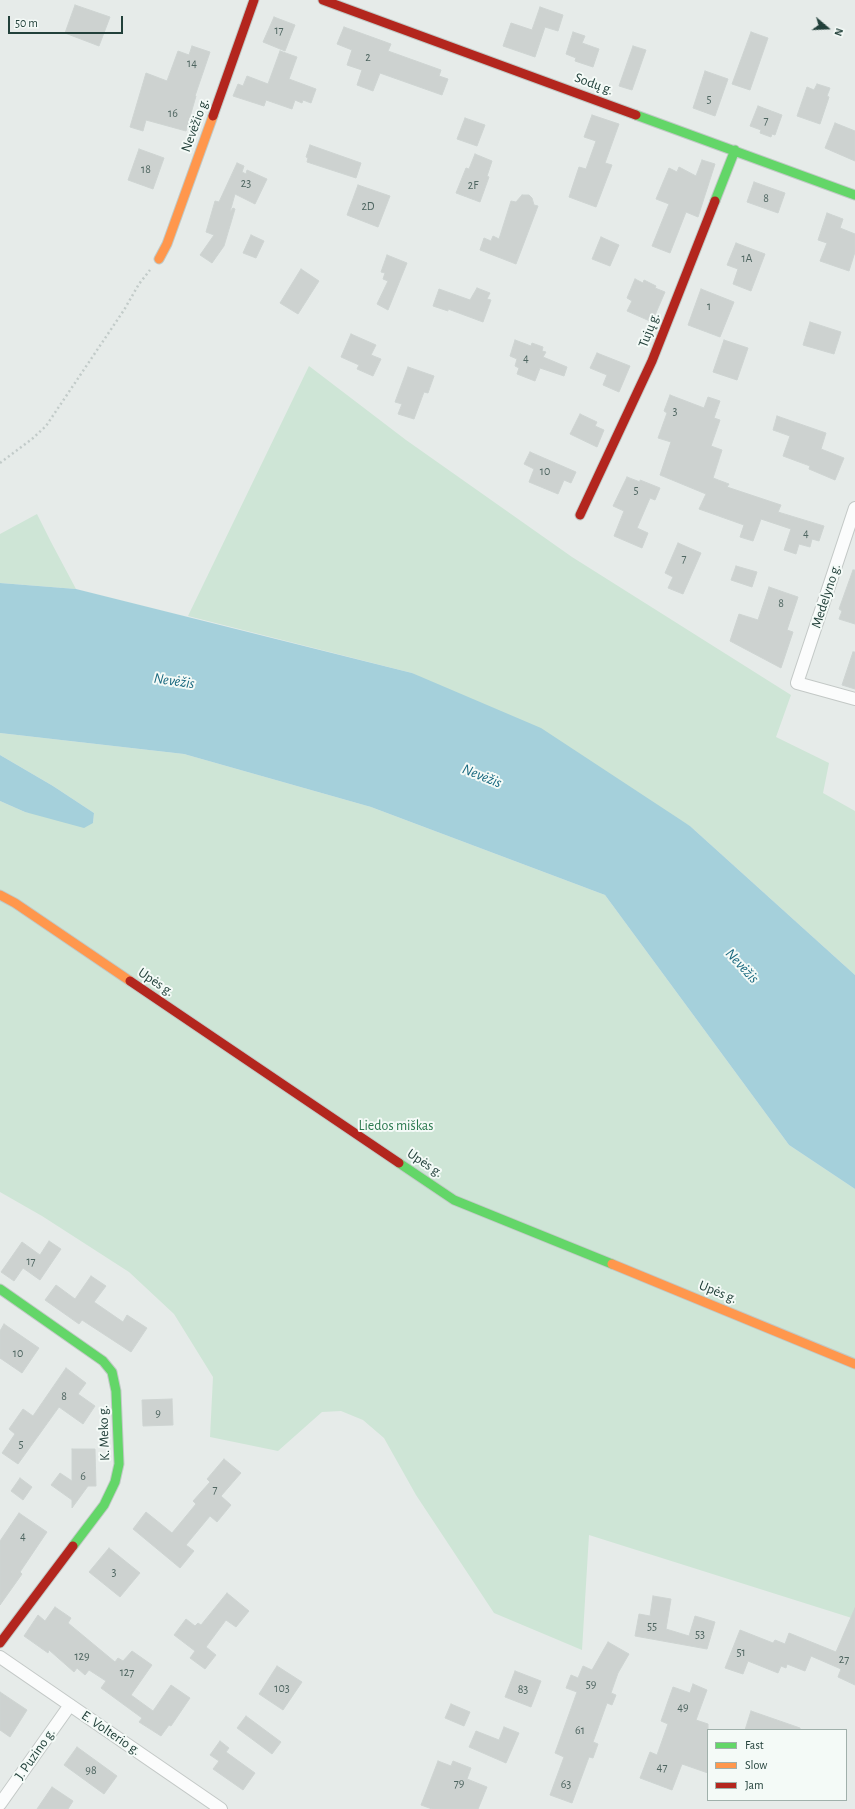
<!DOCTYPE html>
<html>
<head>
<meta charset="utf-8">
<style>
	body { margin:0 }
	#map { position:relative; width:855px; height:1809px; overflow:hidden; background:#e6ebe9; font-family:"Alegreya Sans",sans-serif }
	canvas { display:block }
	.legend { position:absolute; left:707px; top:1729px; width:140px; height:72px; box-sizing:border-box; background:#f4faf7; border:1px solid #a0b0ab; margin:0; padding:5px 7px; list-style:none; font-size:12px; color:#22403a }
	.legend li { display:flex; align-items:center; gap:8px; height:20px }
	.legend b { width:20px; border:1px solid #a0b0ab }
	.north { position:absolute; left:807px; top:8px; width:40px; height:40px; -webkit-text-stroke:3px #f4faf7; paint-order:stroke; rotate:109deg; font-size:11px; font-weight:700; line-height:16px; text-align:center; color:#22403a }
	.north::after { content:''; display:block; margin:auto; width:14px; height:18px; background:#22403a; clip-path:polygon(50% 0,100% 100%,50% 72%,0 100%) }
	.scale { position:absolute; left:8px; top:16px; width:115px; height:18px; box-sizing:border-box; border:2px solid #22403a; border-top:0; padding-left:5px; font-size:12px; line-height:14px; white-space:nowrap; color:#22403a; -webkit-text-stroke:3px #f4faf7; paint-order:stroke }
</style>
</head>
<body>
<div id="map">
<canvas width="855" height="1809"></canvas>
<ul class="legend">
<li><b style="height:5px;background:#63d668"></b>Fast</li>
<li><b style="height:5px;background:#ff974d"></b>Slow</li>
<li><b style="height:5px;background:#b3261e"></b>Jam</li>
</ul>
<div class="north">N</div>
<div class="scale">50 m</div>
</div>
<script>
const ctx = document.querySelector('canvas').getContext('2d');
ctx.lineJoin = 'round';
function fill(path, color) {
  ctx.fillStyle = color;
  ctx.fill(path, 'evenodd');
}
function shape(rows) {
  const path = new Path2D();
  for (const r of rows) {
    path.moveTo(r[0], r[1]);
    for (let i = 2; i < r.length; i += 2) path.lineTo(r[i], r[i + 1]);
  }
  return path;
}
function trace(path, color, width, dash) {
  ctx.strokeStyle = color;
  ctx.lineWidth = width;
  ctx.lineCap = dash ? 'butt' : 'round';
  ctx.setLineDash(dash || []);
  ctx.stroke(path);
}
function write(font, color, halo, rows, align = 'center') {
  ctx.font = font + ' "Alegreya Sans",sans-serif';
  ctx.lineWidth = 4;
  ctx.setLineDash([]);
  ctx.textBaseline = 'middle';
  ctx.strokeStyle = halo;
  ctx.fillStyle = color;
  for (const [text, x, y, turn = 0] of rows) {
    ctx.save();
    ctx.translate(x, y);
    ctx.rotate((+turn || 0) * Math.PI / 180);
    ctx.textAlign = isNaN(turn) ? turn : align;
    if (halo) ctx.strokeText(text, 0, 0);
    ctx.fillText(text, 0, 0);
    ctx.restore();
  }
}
const green = shape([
	[309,366,406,440,572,557,791,695,776,737,829,763,823,793,855,811,855,975,690,826,412,673,188,616],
	[37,514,51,542,76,589,0,583,0,534],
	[0,733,184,754,371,807,605,895,789,1145,855,1189,855,1619,589,1535,582,1650,494,1613,416,1495,384,1438,363,1420,341,1411,322,1412,278,1451,210,1437,213,1377,174,1314,129,1272,42,1216,0,1192,0,801,25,812,93,823,94,813,53,786,0,755]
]);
const water = shape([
	[0,583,76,589,412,673,541,728,690,826,855,975,855,1189,789,1145,605,895,371,807,184,754,0,733],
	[0,755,53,786,94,813,93,823,84,828,25,812,0,801]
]);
const building = shape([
	[75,5,110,17,99,46,65,33,75,5],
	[540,7,563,15,558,31,545,27,535,57,503,46,511,23,532,30,540,7],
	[274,17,295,25,285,51,263,42,274,17],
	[344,27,391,44,388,51,441,70,439,76,448,79,442,95,380,73,373,91,357,85,362,70,347,65,352,50,337,44,344,27],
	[573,32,585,36,582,43,599,49,593,67,575,61,576,58,566,54,573,32],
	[751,32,768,38,750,90,732,84,751,32],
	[192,46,210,52,195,96,196,96,186,131,146,120,143,131,130,127,146,73,167,81,178,51,189,55,192,46],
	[633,46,646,50,632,90,619,86,633,46],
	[280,51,297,57,289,79,316,89,311,103,303,100,302,103,295,100,292,109,266,100,264,106,233,96,238,84,243,86,247,76,268,84,280,51],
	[705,71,728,79,715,116,693,108,705,71],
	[817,84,830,88,827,96,829,97,820,124,797,116,807,87,814,90,817,84],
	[758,106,782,115,775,135,772,134,771,137,760,133,761,130,750,126,758,106],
	[592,115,619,124,605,163,612,165,596,207,569,197,579,167,586,169,596,141,584,137,592,115],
	[465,118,485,125,477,146,457,139,465,118],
	[835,123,855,131,855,161,825,148,835,123],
	[310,145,361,163,356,178,307,162,308,158,306,157,310,145],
	[139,149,164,158,153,189,128,180,139,149],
	[475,154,492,161,487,176,489,177,480,202,456,193,466,168,469,169,475,154],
	[702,160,715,164,698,217,686,212,670,253,652,246,669,204,656,199,669,168,677,172,679,167,696,176,702,160],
	[237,163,244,166,242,172,246,174,247,170,267,179,255,204,235,194,230,212,233,208,235,209,224,246,212,263,200,255,214,235,206,232,215,201,219,202,237,163],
	[754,182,785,193,778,213,747,202,754,182],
	[358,185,390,196,378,227,347,215,358,185],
	[522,195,529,195,532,198,534,205,538,206,516,264,480,250,484,238,491,241,493,236,499,239,511,201,516,202,522,195],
	[827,213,843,219,840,228,855,234,855,252,849,271,820,261,827,243,818,240,827,213],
	[251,235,264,241,256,258,243,253,251,235],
	[601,237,619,245,610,266,592,259,601,237],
	[736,243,765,254,751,291,733,284,738,269,727,265,736,243],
	[387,255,407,263,388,310,377,304,388,281,383,279,385,273,381,272,387,255],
	[301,269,319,281,298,314,280,303,301,269],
	[635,279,643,283,644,280,656,286,655,288,665,292,652,322,627,311,632,301,627,298,635,279],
	[477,288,490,293,487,299,491,300,483,322,448,309,448,311,433,306,439,289,470,300,477,288],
	[701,289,734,302,720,337,688,325,701,289],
	[810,322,841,332,834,354,803,345,810,322],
	[351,334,376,345,371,355,381,359,373,376,357,369,359,365,341,357,351,334],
	[515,340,531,346,532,343,543,347,542,351,546,352,543,357,567,367,564,376,540,368,535,381,517,374,519,368,515,366,517,359,510,356,515,340],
	[724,340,748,348,737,380,713,372,724,340],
	[597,353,630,366,619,392,603,385,607,375,590,368,597,353],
	[408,367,434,376,428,393,424,392,414,419,398,414,402,404,395,402,408,367],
	[670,395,704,408,708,397,720,401,714,418,720,420,711,446,722,450,713,478,729,484,727,487,781,505,778,512,824,526,819,541,812,539,810,547,799,544,796,554,784,550,791,529,761,519,753,541,740,537,744,525,699,509,706,494,660,475,671,442,658,438,667,413,664,411,670,395],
	[580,414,597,422,595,426,604,430,597,447,570,434,580,414],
	[777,416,826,433,821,449,844,458,835,480,809,469,810,466,783,456,790,436,773,430,777,416],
	[530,452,576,472,571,483,564,480,558,494,529,482,534,469,524,464,530,452],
	[627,477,640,482,640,480,660,488,655,500,650,498,637,528,648,533,642,548,614,536,624,511,613,506,627,477],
	[678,543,701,553,683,594,668,588,673,577,665,573,678,543],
	[736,566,757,572,752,587,731,580,736,566],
	[853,570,855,570,855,624,839,619,842,611,839,609,853,570],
	[769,587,798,597,787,630,793,632,781,668,730,641,739,614,758,620,769,587],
	[853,652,855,652,855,689,842,685,853,652],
	[49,1241,61,1249,40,1280,23,1268,14,1281,1,1272,22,1242,40,1255,49,1241],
	[91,1276,106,1286,94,1302,123,1322,127,1315,147,1328,131,1352,82,1320,79,1324,45,1300,56,1285,75,1299,91,1276],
	[4,1324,39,1348,22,1373,0,1358,0,1331,4,1324],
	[66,1368,86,1383,78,1394,95,1406,83,1424,59,1407,18,1464,2,1453,15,1434,9,1429,23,1409,33,1416,66,1368],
	[172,1399,173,1425,143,1426,142,1400,172,1399],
	[72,1449,95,1449,96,1486,88,1486,72,1508,72,1500,51,1485,60,1473,72,1481,72,1449],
	[224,1459,241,1473,221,1496,231,1505,217,1522,210,1516,186,1545,194,1551,180,1568,133,1529,146,1512,172,1533,196,1504,193,1501,210,1482,207,1479,224,1459],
	[20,1478,32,1487,23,1500,11,1491,20,1478],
	[19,1513,47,1532,20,1572,22,1574,0,1605,0,1541,19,1513],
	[109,1548,140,1573,120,1597,89,1572,109,1548],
	[227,1593,249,1611,236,1627,226,1620,206,1647,216,1655,205,1669,190,1658,195,1651,174,1635,186,1619,195,1626,198,1623,201,1625,227,1593],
	[653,1596,671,1599,666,1629,689,1636,695,1616,715,1622,707,1649,635,1636,639,1614,650,1616,653,1596],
	[55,1607,71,1618,68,1623,115,1662,118,1658,123,1661,132,1651,152,1665,131,1695,153,1711,171,1685,190,1698,171,1726,169,1725,161,1736,139,1722,142,1718,101,1688,106,1681,89,1670,85,1675,77,1668,74,1672,49,1650,48,1653,24,1636,38,1615,45,1621,55,1607],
	[855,1608,855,1685,838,1677,841,1669,811,1656,805,1671,787,1664,786,1668,781,1666,778,1673,748,1661,743,1674,725,1668,740,1630,773,1643,775,1640,785,1644,789,1633,836,1652,855,1608],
	[608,1642,629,1654,618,1673,611,1693,616,1695,612,1705,607,1703,593,1742,598,1744,593,1758,589,1757,572,1803,550,1795,564,1757,555,1753,577,1692,566,1688,571,1675,578,1678,583,1666,592,1670,608,1642],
	[277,1666,302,1682,283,1710,259,1694,277,1666],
	[515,1671,541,1681,531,1707,505,1697,515,1671],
	[693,1684,707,1690,696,1720,708,1724,708,1773,682,1764,672,1790,640,1778,650,1752,657,1755,668,1724,661,1721,673,1687,690,1693,693,1684],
	[0,1692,27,1710,10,1737,0,1730,0,1692],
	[451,1704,470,1712,464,1726,445,1718,451,1704],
	[751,1711,800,1728,800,1730,745,1730,751,1711],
	[246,1716,281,1742,272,1754,237,1728,246,1716],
	[504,1727,519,1733,506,1763,469,1747,476,1731,499,1740,504,1727],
	[220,1741,229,1748,226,1752,255,1773,243,1790,213,1769,219,1761,210,1755,220,1741],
	[77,1747,117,1776,104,1794,64,1765,77,1747],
	[438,1761,451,1766,453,1761,471,1768,467,1779,487,1787,478,1809,432,1809,421,1805,438,1761],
	[52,1787,73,1801,68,1809,37,1809,52,1787]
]);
const path = shape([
	[0,463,32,439,46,426,124,310,139,284,150,270]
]);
const street = shape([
	[855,508,797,683,855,699],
	[0,1657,221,1809],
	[0,1804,70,1705]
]);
const fast = shape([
	[636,115,855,195],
	[715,201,735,150],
	[399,1163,454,1200,612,1264],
	[0,1289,103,1361,112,1372,116,1391,119,1464,115,1482,104,1505,73,1546]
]);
const slow = shape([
	[159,259,167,244,213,116],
	[0,895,15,903,130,981],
	[612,1264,855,1364]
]);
const jam = shape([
	[323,0,636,115],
	[213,116,254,0],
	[580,515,652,361,715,201],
	[130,981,399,1163],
	[0,1643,73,1546]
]);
const numberNames = [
	["17",279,30],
	["2",368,57],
	["14",192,63],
	["5",709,99],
	["16",173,113],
	["7",766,120],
	["18",146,169],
	["23",246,183],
	["2F",473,185],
	["8",766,198],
	["2D",368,206],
	["1A",747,258],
	["1",709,306],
	["4",526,358],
	["3",675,411],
	["10",545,471],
	["5",636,490],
	["4",806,533],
	["7",684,558],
	["8",781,603],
	["17",31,1261],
	["10",18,1353],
	["8",64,1396],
	["9",158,1413],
	["5",21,1444],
	["6",83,1476],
	["7",215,1489],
	["4",23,1536],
	["3",114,1572],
	["55",652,1626],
	["53",700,1634],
	["51",741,1652],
	["129",82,1656],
	["27",844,1659],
	["127",127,1672],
	["59",591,1684],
	["103",282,1688],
	["83",523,1689],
	["49",683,1707],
	["61",580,1730],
	["47",662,1767],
	["98",91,1770],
	["79",459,1783],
	["63",566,1784]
];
const streetNames = [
	["Sodų g.",594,84,20],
	["Nevėžio g.",195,125,-70],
	["Tujų g.",649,330,-69],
	["Medelyno g.",826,596,-72],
	["Upės g.",156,982,34],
	["Upės g.",425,1163,34],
	["Upės g.",718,1292,22],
	["K. Meko g.",104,1433,-92],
	["E. Volterio g.",111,1733,34],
	["J. Puzino g.",35,1754,-55]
];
const parkNames = [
	["Liedos miškas",396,1126]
];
const waterNames = [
	["Nevėžis",174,681,8],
	["Nevėžis",482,776,22],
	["Nevėžis",742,966,47]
];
fill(green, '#cee5d6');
fill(water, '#a5d0db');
fill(building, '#cdd2d0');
trace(building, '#ced4d2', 1);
trace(street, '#c3c8c6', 14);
trace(fast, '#c1c9c6', 11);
trace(slow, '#c1c9c6', 11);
trace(jam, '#c1c9c6', 11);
trace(path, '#c2cbc9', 2.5, [2, 3]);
trace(street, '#fbfcfc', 12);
trace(fast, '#63d668', 9);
trace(slow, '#ff974d', 9);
trace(jam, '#b3261e', 9);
write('12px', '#4e6560', null, numberNames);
write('14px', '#22403a', '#f4faf7', streetNames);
write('14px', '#2a794e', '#f4faf7', parkNames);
write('italic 15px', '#18687f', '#f4faf7', waterNames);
</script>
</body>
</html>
